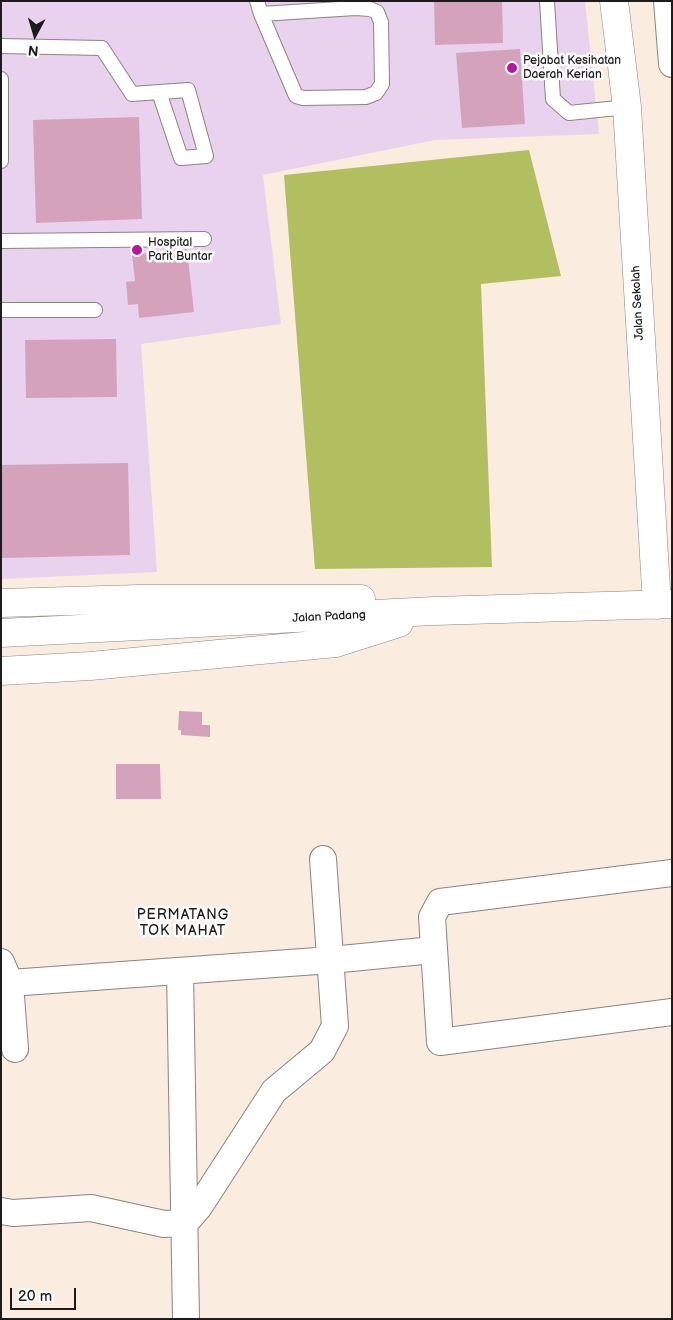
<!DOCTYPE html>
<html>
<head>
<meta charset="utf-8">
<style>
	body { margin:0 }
	#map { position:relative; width:673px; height:1320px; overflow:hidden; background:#faeddf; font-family:"Balsamiq Sans",sans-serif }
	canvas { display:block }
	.frame { position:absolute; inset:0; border:2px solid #1c1c1c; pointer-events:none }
	.north { position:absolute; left:10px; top:10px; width:50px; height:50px; -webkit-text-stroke:4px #fff; paint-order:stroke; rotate:186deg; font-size:14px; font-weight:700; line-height:20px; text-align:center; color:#1c1c1c }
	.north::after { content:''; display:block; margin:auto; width:18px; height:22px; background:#1c1c1c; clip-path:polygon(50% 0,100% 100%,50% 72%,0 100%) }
	.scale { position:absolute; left:10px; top:1288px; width:66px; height:22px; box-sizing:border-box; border:2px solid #1c1c1c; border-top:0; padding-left:6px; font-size:15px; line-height:18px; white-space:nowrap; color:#1c1c1c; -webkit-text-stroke:4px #fff; paint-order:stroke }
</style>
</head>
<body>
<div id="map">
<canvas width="673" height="1320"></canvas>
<div class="frame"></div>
<div class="north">N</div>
<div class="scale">20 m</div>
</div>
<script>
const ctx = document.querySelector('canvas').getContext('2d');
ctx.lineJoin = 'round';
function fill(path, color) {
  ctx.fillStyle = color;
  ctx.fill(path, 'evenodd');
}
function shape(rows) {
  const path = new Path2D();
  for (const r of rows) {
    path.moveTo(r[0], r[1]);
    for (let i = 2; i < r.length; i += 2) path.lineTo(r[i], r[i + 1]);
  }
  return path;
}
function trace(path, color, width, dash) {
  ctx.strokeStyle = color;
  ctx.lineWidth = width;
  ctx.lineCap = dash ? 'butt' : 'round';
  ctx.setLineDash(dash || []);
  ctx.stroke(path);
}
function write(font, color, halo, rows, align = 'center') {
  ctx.font = font + ' "Balsamiq Sans",sans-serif';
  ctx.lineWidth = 5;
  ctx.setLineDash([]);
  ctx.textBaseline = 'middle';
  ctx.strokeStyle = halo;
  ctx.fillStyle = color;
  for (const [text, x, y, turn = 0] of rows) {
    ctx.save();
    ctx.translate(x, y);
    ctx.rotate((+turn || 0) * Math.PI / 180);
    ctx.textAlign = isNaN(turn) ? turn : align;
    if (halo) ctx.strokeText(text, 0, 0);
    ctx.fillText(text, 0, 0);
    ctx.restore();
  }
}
const built = shape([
	[1,1,585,1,599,134,435,140,263,175,281,324,141,344,157,572,1,579]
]);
const green = shape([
	[529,150,561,276,481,284,492,567,315,569,284,175]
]);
const building = shape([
	[434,1,502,1,503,43,435,45],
	[520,49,525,124,462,128,456,53],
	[139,117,142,219,36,223,33,120],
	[187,249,194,312,139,318,138,304,128,305,126,282,135,281,132,255],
	[116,339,117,397,26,398,25,340],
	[128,463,130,555,1,558,1,465],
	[179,711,202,712,202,725,210,725,210,737,181,735,181,730,178,730],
	[116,764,160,764,161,799,116,799]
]);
const lane = shape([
	[257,1,261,14,296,96,303,98,366,97,376,93,382,84,381,22,377,12,370,9,355,8,261,14],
	[547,1,553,99,569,113,627,107],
	[1,46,102,48,132,94,188,90,206,156,181,158,159,92],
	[1,79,1,161],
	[1,241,204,239],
	[1,310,95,310]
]);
const street = shape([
	[667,1,672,64],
	[672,873,440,902,432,917,440,1042,672,1012],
	[1,962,10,983,15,1049],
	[180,971,186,1319],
	[10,983,331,960,433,950],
	[1,1211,13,1213,91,1208,164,1224,185,1223,199,1207,274,1091,322,1051,335,1026,323,859]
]);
const secondary = shape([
	[614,1,627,107,657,605],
	[1,603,139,599,361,599],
	[1,633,434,611,672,604],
	[1,671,90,666,336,643,399,623]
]);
const markers = [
	[512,68,6,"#b5179e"],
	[137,250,6,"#b5179e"]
];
const poiNames = [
	["Pejabat Kesihatan",523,61],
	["Daerah Kerian",523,75],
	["Hospital",148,243],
	["Parit Buntar",148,257]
];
const streetNames = [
	["Jalan Sekolah",638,303,-93],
	["Jalan Padang",329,617,-3]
];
const neighbourhoodNames = [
	["PERMATANG",183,915],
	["TOK MAHAT",183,931]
];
fill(built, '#e8d2ee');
fill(green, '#b1bf61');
fill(building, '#d4a2ba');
trace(lane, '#8b847e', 16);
trace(street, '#8b847e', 28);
trace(secondary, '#8b847e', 29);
trace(lane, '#fff', 14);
trace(street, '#fff', 26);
trace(secondary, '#fff', 28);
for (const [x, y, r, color] of markers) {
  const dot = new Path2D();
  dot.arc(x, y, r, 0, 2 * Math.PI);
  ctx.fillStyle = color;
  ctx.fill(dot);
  trace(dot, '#fff', 2);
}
write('12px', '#1c1c1c', '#fff', poiNames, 'left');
write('12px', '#1c1c1c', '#fff', streetNames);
ctx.letterSpacing = '1px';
write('14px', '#1c1c1c', '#fff', neighbourhoodNames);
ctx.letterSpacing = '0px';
</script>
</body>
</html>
